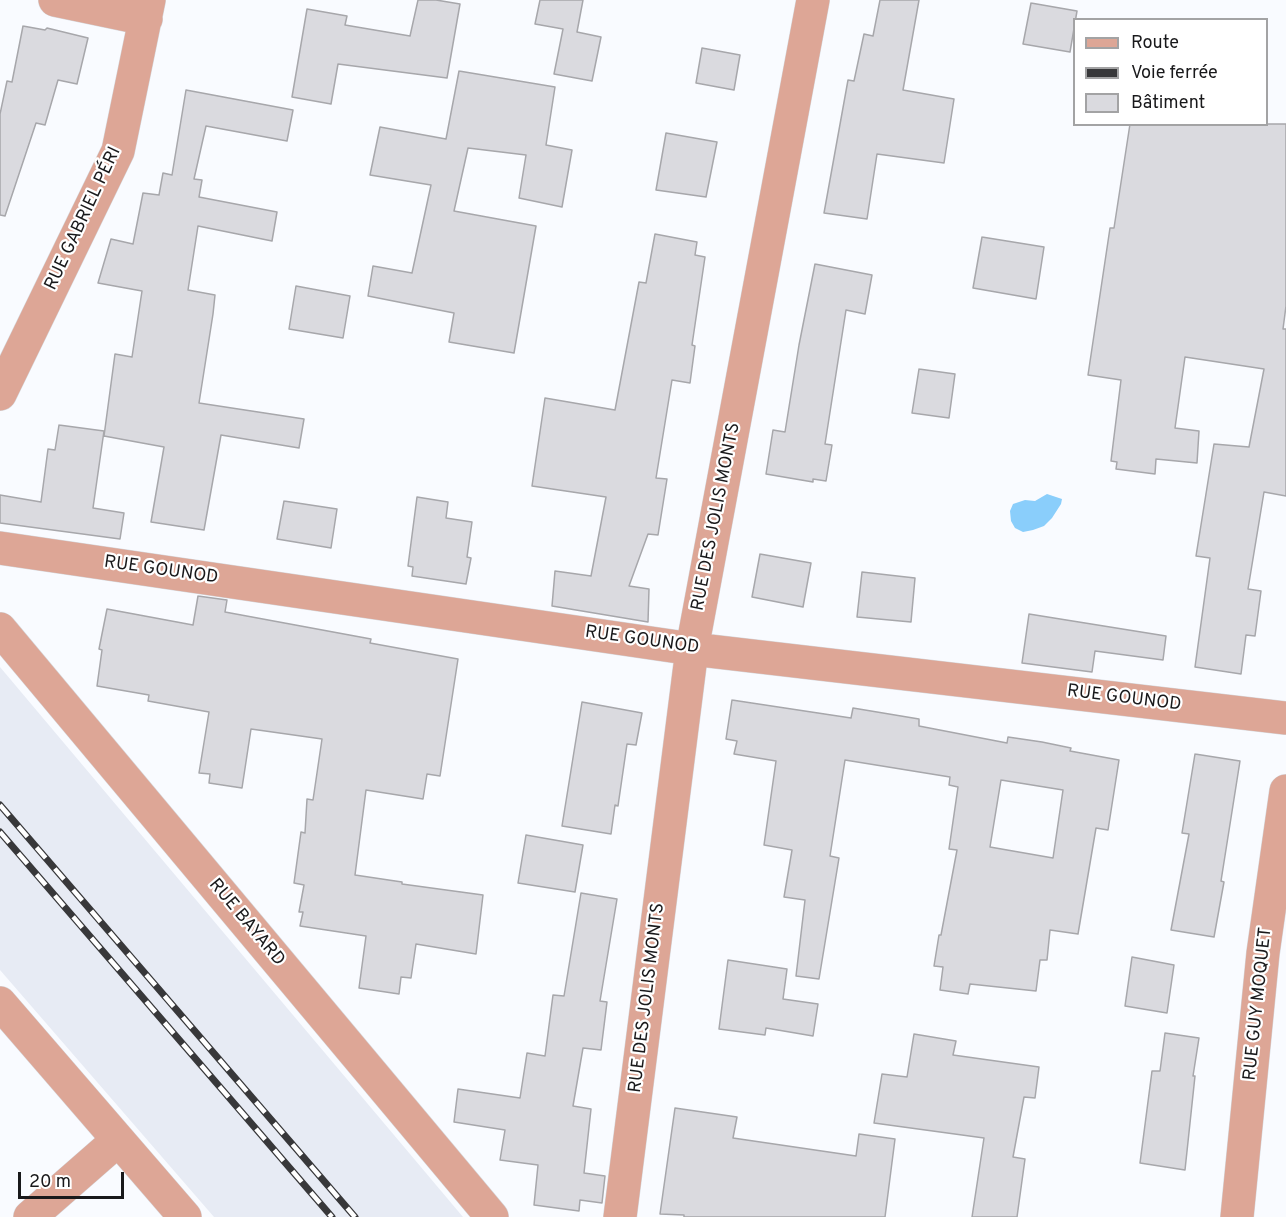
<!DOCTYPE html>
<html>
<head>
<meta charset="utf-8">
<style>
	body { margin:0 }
	#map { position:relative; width:1286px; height:1217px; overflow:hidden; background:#f9fbff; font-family:Overpass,sans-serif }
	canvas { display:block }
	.legend { position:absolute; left:1073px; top:18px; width:195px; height:108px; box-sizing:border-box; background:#fff; border:2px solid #a3a3a4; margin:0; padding:8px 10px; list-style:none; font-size:18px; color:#19191b }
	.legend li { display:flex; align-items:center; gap:12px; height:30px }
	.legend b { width:30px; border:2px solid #a3a3a4 }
	.scale { position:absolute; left:18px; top:1172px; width:106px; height:27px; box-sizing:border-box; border:3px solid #19191b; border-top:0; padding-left:8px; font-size:18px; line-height:21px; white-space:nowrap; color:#19191b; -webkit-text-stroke:4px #fff; paint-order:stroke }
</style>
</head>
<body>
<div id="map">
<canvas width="1286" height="1217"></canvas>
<ul class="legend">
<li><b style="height:8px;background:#dda696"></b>Route</li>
<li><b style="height:8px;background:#38383a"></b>Voie ferrée</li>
<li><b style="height:16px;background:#dadadf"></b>Bâtiment</li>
</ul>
<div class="scale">20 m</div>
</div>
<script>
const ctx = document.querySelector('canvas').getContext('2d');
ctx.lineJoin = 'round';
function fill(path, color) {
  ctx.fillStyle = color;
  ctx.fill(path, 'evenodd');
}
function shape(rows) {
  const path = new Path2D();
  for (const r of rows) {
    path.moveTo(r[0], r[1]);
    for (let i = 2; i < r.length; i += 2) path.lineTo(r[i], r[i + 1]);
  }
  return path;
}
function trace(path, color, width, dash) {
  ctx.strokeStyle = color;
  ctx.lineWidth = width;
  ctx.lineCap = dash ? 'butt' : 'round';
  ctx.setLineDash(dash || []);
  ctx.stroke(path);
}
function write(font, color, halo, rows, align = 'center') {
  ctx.font = font + ' Overpass,sans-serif';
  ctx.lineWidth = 4.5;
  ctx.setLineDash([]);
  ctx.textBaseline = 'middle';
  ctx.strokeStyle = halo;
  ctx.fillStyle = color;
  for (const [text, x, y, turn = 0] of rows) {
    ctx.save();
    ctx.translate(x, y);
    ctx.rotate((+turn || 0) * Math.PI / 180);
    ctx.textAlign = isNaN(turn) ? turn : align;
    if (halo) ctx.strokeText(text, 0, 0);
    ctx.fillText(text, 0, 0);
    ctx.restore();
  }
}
const built = shape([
	[0,667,463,1217,214,1217,0,970]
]);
const water = shape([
	[1047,494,1062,499,1061,504,1052,518,1044,526,1033,530,1023,532,1015,528,1011,521,1010,511,1013,504,1025,500,1035,501]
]);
const building = shape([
	[418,0,436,0,460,4,447,78,338,64,331,104,292,97,307,9,347,16,345,25,410,36,418,0],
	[540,0,583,0,577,32,601,37,592,81,554,74,563,29,535,24,540,0],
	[880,0,919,0,903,90,954,99,944,163,877,154,867,219,824,213,848,80,854,81,864,34,873,36,880,0],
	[1031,3,1077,11,1070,52,1023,44,1031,3],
	[23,26,45,30,47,28,88,38,77,84,58,80,45,125,36,123,5,216,0,215,0,114,7,81,12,82,23,26],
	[702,48,740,55,734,90,696,83,702,48],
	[459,71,555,87,546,145,572,150,562,207,519,198,526,155,468,148,454,211,536,226,514,353,449,342,454,313,368,296,373,266,412,273,431,185,370,175,380,127,446,139,459,71],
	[186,90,293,110,287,141,206,126,194,179,202,180,199,197,277,212,272,241,198,226,188,290,215,295,213,314,199,403,304,419,299,448,221,435,204,530,151,522,164,447,104,436,115,354,132,357,142,291,98,283,111,239,133,244,143,193,159,195,163,173,172,175,186,90],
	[1130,124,1286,124,1286,306,1283,329,1286,329,1286,496,1264,492,1248,589,1261,591,1255,636,1246,635,1241,674,1195,667,1210,558,1196,556,1214,444,1249,447,1264,369,1185,357,1175,428,1199,431,1197,463,1156,459,1155,474,1116,469,1117,462,1111,461,1121,380,1088,375,1110,228,1114,228,1130,124],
	[666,133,717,142,706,197,656,190,666,133],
	[655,234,697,242,695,255,705,257,692,345,695,346,690,383,672,380,656,478,667,479,658,535,648,534,629,586,649,589,648,622,552,606,555,571,591,576,606,497,532,486,545,398,615,410,639,282,646,283,655,234],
	[982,237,1044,247,1036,299,973,288,982,237],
	[815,264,872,275,865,314,846,310,825,444,832,445,826,481,813,479,813,482,766,474,773,430,785,432,799,345,815,264],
	[296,286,350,296,343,338,289,329,296,286],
	[919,369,955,374,949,418,912,413,919,369],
	[59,425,104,431,93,508,124,513,120,539,0,523,0,495,41,502,48,449,55,450,59,425],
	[417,497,448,502,446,518,472,522,467,557,471,558,466,584,412,576,413,567,408,566,417,497],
	[284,501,337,509,331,548,277,539,284,501],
	[760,554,811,563,803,607,752,597,760,554],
	[862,572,915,578,911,622,857,617,862,572],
	[198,596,227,600,225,612,371,639,370,643,458,659,440,776,427,774,423,799,366,790,355,875,402,882,402,884,483,895,476,954,416,944,411,978,401,977,399,994,359,988,366,936,300,926,303,912,299,912,304,885,294,883,301,832,305,833,307,799,313,800,322,739,251,729,242,788,209,783,210,774,199,773,209,712,148,701,149,695,97,686,102,650,99,649,107,609,193,625,198,596],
	[1029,614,1166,636,1163,660,1095,651,1092,672,1022,663,1029,614],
	[732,700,851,718,853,708,919,719,919,726,1007,743,1008,737,1042,742,1071,748,1070,751,1119,760,1108,830,1096,828,1078,934,1050,930,1047,960,1040,960,1036,991,970,984,968,994,940,990,943,967,934,966,939,935,941,935,957,850,949,849,958,787,949,785,950,777,845,760,830,856,839,858,819,979,796,976,805,900,784,897,792,850,764,845,776,761,734,754,737,741,726,739,732,700],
	[1001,780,1063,790,1053,858,990,847,1001,780],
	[582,702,642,713,636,745,627,744,618,806,615,805,611,834,562,826,582,702],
	[1195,754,1240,761,1221,881,1224,882,1214,937,1171,930,1189,834,1182,833,1195,754],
	[526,835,583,845,575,892,518,883,526,835],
	[581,893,617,899,600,1001,607,1002,601,1050,583,1048,573,1106,591,1109,584,1173,605,1176,602,1203,580,1200,579,1211,534,1205,538,1165,500,1160,505,1130,454,1122,458,1089,520,1098,527,1053,545,1056,553,995,564,996,581,893],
	[1132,957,1174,965,1167,1013,1125,1006,1132,957],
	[728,960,787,969,783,999,818,1004,813,1036,766,1028,765,1035,719,1029,728,960],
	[1165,1033,1199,1038,1193,1076,1195,1076,1185,1170,1140,1163,1152,1071,1160,1071,1165,1033],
	[914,1034,956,1041,953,1055,1039,1067,1035,1098,1024,1097,1013,1157,1025,1159,1017,1217,972,1217,984,1138,874,1123,882,1074,907,1077,914,1034],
	[675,1108,737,1117,733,1138,856,1156,859,1134,895,1139,885,1217,684,1217,684,1215,660,1214,675,1108]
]);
const street = shape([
	[55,0,146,19],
	[0,394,118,151,149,0],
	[0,548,692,649,1286,718],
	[0,629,492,1217],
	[0,1003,185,1217],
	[30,1217,118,1140],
	[620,1217,692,649,813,0],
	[1237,1217,1263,953,1286,791]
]);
const rail = shape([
	[0,805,355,1217],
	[0,832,332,1217]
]);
const streetNames = [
	["RUE GABRIEL PÉRI",84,219,-65],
	["RUE DES JOLIS MONTS",717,517,-79],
	["RUE GOUNOD",161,571,8],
	["RUE GOUNOD",642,641,8],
	["RUE GOUNOD",1124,699,7],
	["RUE BAYARD",246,923,50],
	["RUE DES JOLIS MONTS",648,998,-83],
	["RUE GUY MOQUET",1259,1004,-84]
];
fill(built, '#e7ebf4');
fill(water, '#8acefb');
fill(building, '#dadadf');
trace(building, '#a7a7ab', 1.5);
trace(street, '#d5d7db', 34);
trace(street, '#dda696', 33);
trace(rail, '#38383a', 7);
trace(rail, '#fff', 4.5, [14]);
write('18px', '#19191b', '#fff', streetNames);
</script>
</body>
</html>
